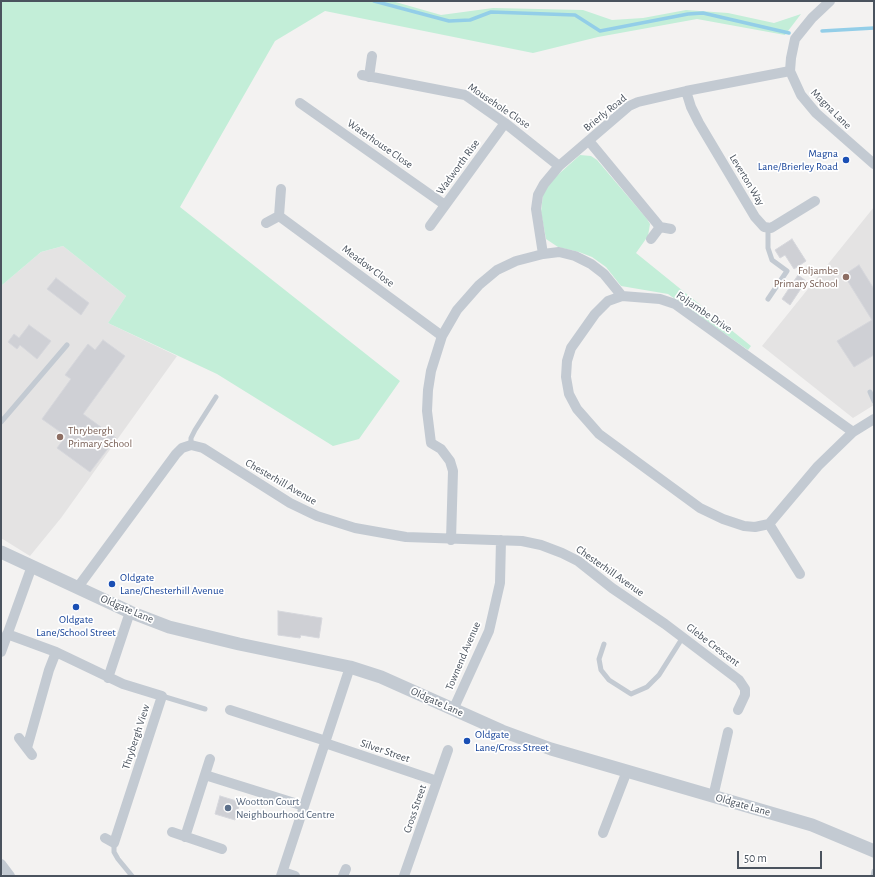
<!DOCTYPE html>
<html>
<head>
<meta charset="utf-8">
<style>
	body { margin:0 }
	#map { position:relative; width:875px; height:877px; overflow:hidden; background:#f3f2f1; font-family:"Alegreya Sans",sans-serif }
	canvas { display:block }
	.frame { position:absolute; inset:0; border:2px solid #4a535e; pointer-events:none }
	.scale { position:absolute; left:737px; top:851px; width:85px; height:18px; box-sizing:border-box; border:2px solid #4a535e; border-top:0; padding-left:5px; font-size:12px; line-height:14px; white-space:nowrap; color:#4a535e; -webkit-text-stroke:3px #fff; paint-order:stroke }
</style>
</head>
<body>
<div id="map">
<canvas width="875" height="877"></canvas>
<div class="frame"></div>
<div class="scale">50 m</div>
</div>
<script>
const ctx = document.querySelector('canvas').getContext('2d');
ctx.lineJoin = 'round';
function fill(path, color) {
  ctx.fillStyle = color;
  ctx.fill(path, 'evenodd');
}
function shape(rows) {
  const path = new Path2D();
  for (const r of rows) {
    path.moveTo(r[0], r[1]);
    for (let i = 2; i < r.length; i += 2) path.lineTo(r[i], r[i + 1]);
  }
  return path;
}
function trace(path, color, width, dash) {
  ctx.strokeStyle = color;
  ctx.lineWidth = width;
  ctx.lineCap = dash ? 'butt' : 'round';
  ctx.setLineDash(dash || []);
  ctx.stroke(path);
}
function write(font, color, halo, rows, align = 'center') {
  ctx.font = font + ' "Alegreya Sans",sans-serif';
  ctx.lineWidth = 3.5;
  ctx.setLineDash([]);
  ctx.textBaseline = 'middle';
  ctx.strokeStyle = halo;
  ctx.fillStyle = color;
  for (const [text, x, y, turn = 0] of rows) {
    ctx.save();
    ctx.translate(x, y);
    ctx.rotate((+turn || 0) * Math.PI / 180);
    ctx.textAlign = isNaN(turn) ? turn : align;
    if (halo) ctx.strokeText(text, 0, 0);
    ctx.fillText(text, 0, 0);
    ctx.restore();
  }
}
const education = shape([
	[874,207,874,405,853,418,762,346],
	[63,246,126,296,108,323,177,356,61,518,30,556,1,538,1,286,41,252]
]);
const green = shape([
	[1,1,392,1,441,15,493,8,583,10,612,20,643,18,686,10,728,13,774,23,801,14,785,35,697,19,598,37,533,53,325,11,275,41,180,207,400,381,359,439,333,446,217,374,108,323,126,296,63,246,41,252,1,286],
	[580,155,591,156,597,160,647,219,650,224,648,236,636,253,751,346,748,350,668,294,621,286,606,267,592,257,579,252,558,247,546,239,541,212,543,194,551,181]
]);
const stream = shape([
	[374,1,449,21,470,20,491,12,575,15,600,31,688,14,703,13,789,33],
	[822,31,874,28]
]);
const building = shape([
	[792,239,806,261,794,269,785,255,780,258,775,250,792,239],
	[859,265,874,289,874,355,854,367,837,341,872,320,844,275,859,265],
	[798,275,806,281,790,305,782,299,798,275],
	[56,278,89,303,81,315,47,289,56,278],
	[29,325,51,341,37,359,20,345,17,349,8,342,14,334,19,338,29,325],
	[103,340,125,356,83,414,116,438,90,472,57,448,66,436,42,419,71,379,65,375,88,344,95,350,103,340],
	[278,611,322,618,319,638,301,635,300,638,278,635,278,611],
	[220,796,240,802,235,820,215,814,220,796]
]);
const service = shape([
	[768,228,768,248,772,260,787,271,768,299],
	[870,392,874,401],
	[1,422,67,345],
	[191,445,191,438,195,430,216,397],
	[604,644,599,659,601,670,609,680,631,694,647,687,659,675,683,637],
	[162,696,205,709],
	[114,843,114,852,118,859,132,876],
	[873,876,874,871]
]);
const minor = shape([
	[830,1,812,18,795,39,791,58,790,71,801,95,816,113,874,164],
	[362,75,465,95,505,123,559,166],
	[369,77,372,56],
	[686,91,691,107,699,123,755,217,764,227,771,228,815,201],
	[300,103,445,205],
	[589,141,660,227],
	[279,216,442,336],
	[266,223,279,216,281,189],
	[430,226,505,123],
	[651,239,660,227,671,229],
	[543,254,536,209,538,195,544,184,559,166,629,106,638,102,686,91,790,71],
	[853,432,675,304,660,299,622,296,608,301,595,314,571,348,567,361,566,377,569,394,577,409,599,434,700,508,723,519,744,526,755,527,769,524,818,466,853,432,874,419],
	[769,524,800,574],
	[451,540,453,471,450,461,441,449,431,443,427,411,428,390,431,371,442,336,457,310,479,285,497,270,516,261,543,254,559,252,575,256,591,264,604,274,622,296],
	[78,587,176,454,182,448,191,445,203,448,290,503,317,516,355,528,406,537,522,541,541,545,562,553,578,561,612,588,665,624,739,680,745,689,745,695,738,710],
	[7,634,56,652,123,684,162,696,114,843,105,838],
	[1,652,32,566],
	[108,678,130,612],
	[230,710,326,741],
	[453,710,489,631,500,583,501,540],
	[19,738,32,755],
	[325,743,437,781],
	[27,748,49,670,56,652],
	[205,775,304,806],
	[713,797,728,732],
	[172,832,222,849],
	[603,833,627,771],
	[185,837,210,759],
	[1,864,10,876],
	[283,872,295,876],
	[281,876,350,667],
	[343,876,346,869],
	[404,876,448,750]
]);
const tertiary = shape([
	[1,552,130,612,169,627,239,644,350,667,381,677,502,731,551,749,812,825,874,851]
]);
const markers = [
	[846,160,4,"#1a4fb4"],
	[846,277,4,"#8d6e63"],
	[60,437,4,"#8d6e63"],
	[112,584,4,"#1a4fb4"],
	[76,607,4,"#1a4fb4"],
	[467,741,4,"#1a4fb4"],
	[228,808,4,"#5c6f8a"]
];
const streetNames = [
	["Mousehole Close",499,106,34],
	["Magna Lane",831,109,45],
	["Brierly Road",605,113,-39],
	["Waterhouse Close",380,144,35],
	["Wadworth Rise",458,167,-54],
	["Leverton Way",747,180,59],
	["Meadow Close",368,266,37],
	["Foljambe Drive",704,312,34],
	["Chesterhill Avenue",281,482,30],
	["Chesterhill Avenue",610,571,35],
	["Oldgate Lane",127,609,23],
	["Glebe Crescent",713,645,37],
	["Townend Avenue",463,656,-67],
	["Oldgate Lane",437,702,24],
	["Thrybergh View",136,737,-72],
	["Silver Street",385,751,19],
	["Oldgate Lane",743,805,16],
	["Cross Street",415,809,-71]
];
const transitNames = [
	["Magna",838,154,"right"],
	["Lane/Brierley Road",838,167,"right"],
	["Oldgate",120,578],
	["Lane/Chesterhill Avenue",120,591],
	["Oldgate",76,620,"center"],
	["Lane/School Street",76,633,"center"],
	["Oldgate",475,735],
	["Lane/Cross Street",475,748]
];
const educationNames = [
	["Foljambe",838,271],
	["Primary School",838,284],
	["Thrybergh",68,431,"left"],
	["Primary School",68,444,"left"]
];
const serviceNames = [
	["Wootton Court",236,802],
	["Neighbourhood Centre",236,815]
];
fill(education, '#e4e3e3');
fill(green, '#c3eed8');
trace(stream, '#93cee8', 3.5);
fill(building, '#cfd0d5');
trace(building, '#d6d7dc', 1);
trace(service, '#c3cad2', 5);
trace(minor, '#c3cad2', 10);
trace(tertiary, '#c3cad2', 13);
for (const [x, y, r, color] of markers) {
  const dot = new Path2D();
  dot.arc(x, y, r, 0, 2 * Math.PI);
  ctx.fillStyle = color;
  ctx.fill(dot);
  trace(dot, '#fff', 1.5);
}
write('11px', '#4a535e', '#fff', streetNames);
write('11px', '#164399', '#fff', transitNames, 'left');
write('11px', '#785e54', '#fff', educationNames, 'right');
write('11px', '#4e5e75', '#fff', serviceNames, 'left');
</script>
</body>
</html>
